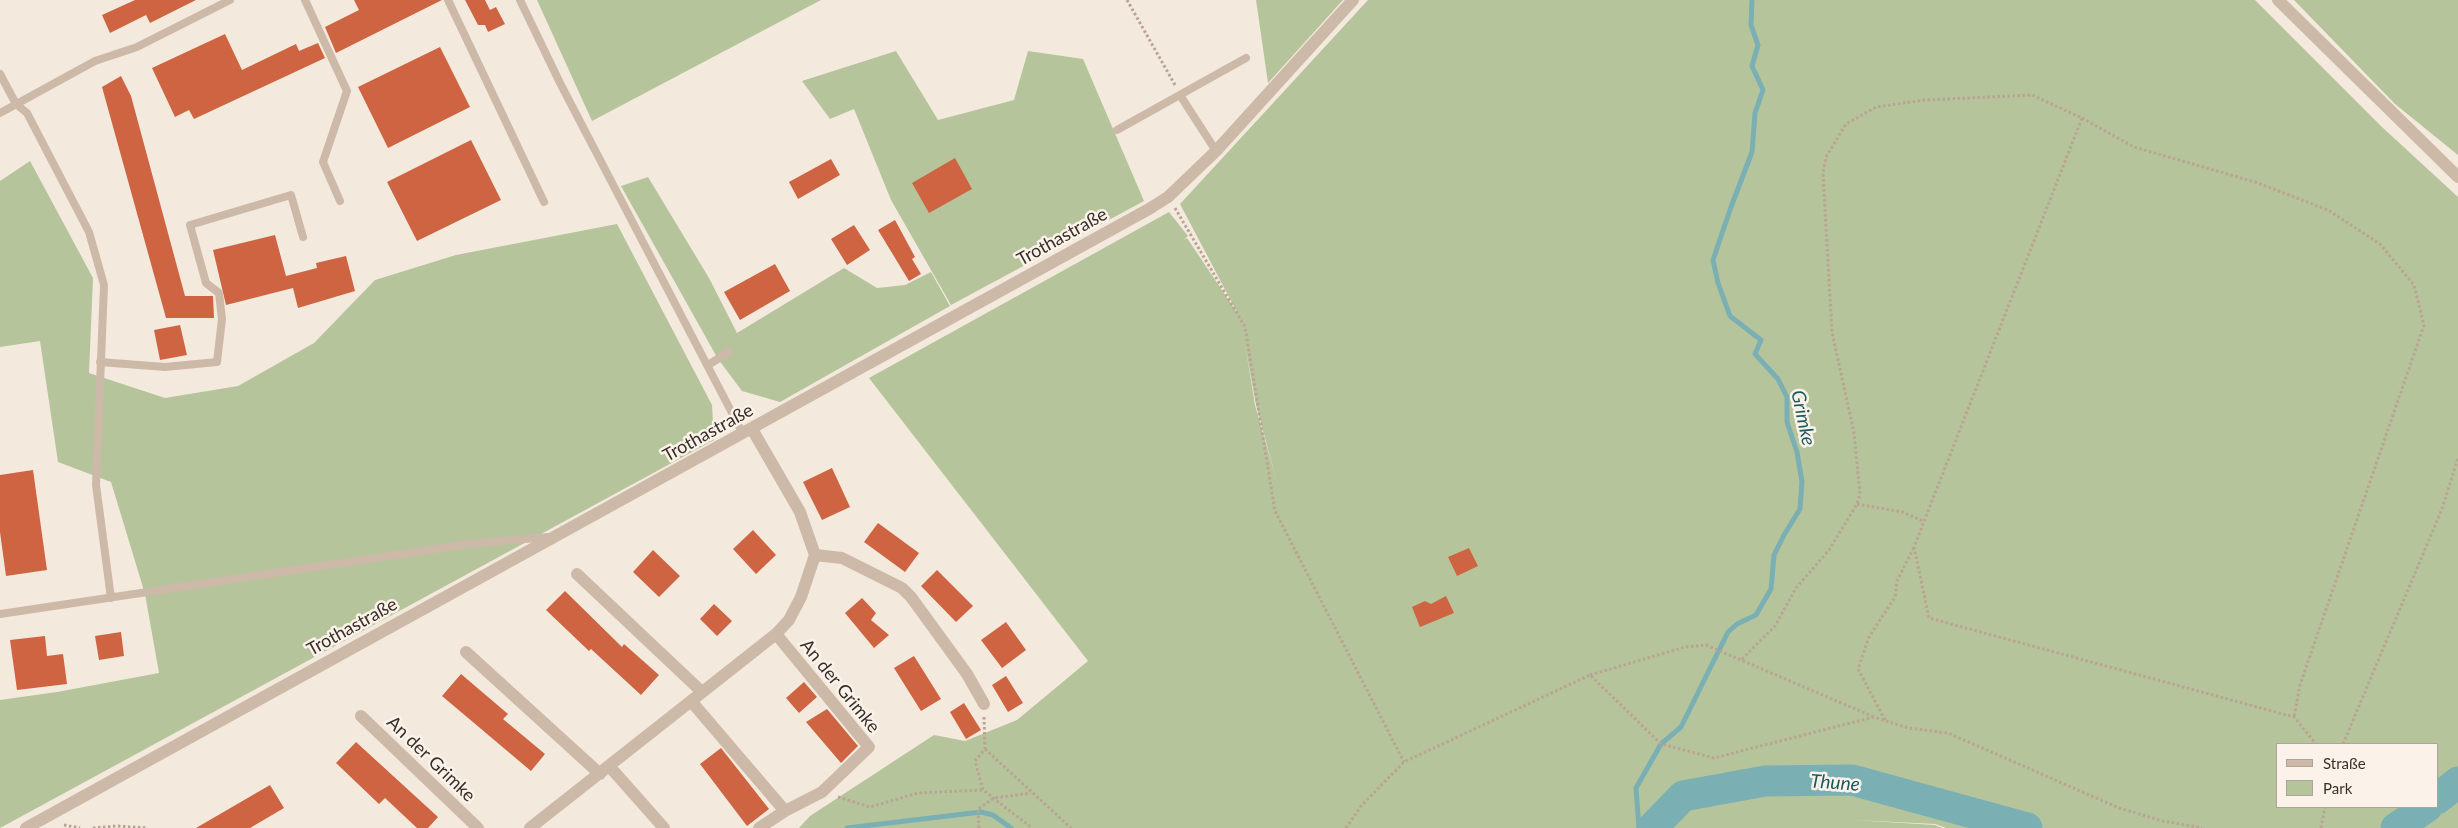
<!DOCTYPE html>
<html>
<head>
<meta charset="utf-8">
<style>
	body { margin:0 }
	#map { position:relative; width:2458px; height:828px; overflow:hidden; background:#f4e9dd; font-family:Lato,sans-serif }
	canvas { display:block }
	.legend { position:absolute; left:2276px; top:743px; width:162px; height:65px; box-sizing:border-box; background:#fbf3ea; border:1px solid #aea49d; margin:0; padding:6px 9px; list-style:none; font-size:15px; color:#3a2e29 }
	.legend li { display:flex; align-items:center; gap:10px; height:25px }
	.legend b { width:25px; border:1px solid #aea49d }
</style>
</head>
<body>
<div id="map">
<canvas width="2458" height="828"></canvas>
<ul class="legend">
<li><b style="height:6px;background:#cdb9a8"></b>Straße</li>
<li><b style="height:14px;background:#b6c49c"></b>Park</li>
</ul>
</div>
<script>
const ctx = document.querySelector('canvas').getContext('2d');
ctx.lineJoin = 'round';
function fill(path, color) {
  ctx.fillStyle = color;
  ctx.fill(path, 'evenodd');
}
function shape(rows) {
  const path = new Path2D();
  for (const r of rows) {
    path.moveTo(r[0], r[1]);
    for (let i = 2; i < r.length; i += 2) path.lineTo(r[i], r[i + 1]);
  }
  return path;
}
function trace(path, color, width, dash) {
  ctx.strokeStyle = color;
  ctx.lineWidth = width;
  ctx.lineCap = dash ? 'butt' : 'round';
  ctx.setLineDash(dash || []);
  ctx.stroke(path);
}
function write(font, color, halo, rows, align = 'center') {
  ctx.font = font + ' Lato,sans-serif';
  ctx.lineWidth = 5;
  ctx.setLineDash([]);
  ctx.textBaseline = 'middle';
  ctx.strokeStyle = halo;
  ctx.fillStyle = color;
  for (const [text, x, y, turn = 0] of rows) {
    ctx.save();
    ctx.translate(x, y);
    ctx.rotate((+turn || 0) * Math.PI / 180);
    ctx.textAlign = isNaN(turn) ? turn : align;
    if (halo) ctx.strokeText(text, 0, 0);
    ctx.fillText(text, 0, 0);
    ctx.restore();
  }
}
const green = shape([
	[537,0,821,0,592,121],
	[1256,0,1343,0,1268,83],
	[1368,0,2255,0,2382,127,2458,197,2458,828,1946,828,1935,824,1854,820,1935,825,1942,828,799,828,810,816,934,735,965,741,1017,720,1088,661,869,378,1169,212,1188,236,1183,240,1187,238,1238,314,1180,204],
	[1246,350,1256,405,1277,482,1255,405],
	[2277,744,2437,744,2437,807,2277,807],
	[2294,0,2458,0,2458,155,2395,104],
	[896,51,938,120,1014,100,1028,51,1083,59,1144,201,951,305,891,200,854,109,830,119,802,81],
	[30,161,93,278,89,373,165,398,238,386,314,343,375,280,456,255,617,224,712,405,714,440,0,828,0,700,57,692,159,673,145,594,111,482,58,462,40,341,0,347,0,181],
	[648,177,709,278,737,333,844,268,877,288,905,285,931,272,950,306,780,402,742,391,718,359,621,186]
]);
const stream = shape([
	[847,828,981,812,993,815,1011,828],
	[1639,828,1636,788,1661,744,1681,727,1728,632,1737,624,1756,615,1771,589,1774,555,1784,535,1800,509,1802,482,1797,452,1787,422,1787,397,1778,379,1755,354,1761,340,1730,316,1718,283,1713,260,1731,207,1752,152,1755,113,1763,90,1752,66,1758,45,1751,25,1752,0]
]);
const river = shape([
	[2437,799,2458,782],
	[1652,828,1683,796,1765,781,1852,780,2027,828],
	[2396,828,2427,807]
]);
const building = shape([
	[135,0,196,0,150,23,146,15,110,33,102,15],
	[354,0,442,0,336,53,325,27,359,10],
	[465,0,485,0,490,10,496,7,505,24,488,32,485,25,478,25],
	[225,34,242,70,296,44,299,51,318,43,325,58,194,119,189,110,175,117,152,68],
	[440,47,470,107,388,148,358,87],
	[121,76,131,96,185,296,213,296,214,318,166,318,102,87],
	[471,140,501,200,417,241,387,182],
	[955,158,972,189,929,213,912,183],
	[831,159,840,175,798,199,789,182],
	[895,220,915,257,912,259,921,274,909,281,878,230],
	[854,225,870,250,847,265,831,239],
	[275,235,286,276,317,268,316,263,346,256,355,291,298,308,293,288,226,305,213,250],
	[775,264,790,291,740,320,724,292],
	[180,325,187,355,160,360,154,330],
	[832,468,850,507,822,520,803,482],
	[33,470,47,570,6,576,0,532,0,475],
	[878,523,919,553,905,572,864,542],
	[753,530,776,555,756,574,733,549],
	[1469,548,1478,566,1457,576,1448,557],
	[653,550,680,576,659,597,633,572],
	[937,570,973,606,956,622,921,586],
	[565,591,622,647,624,644,659,675,641,695,591,649,589,651,546,610],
	[1446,596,1454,613,1420,627,1412,607,1425,601,1431,604],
	[862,598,876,613,871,620,889,635,874,648,845,613],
	[714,604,732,621,717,636,700,619],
	[1006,622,1026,650,1002,668,981,640],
	[121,632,124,656,99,660,95,636],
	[45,636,47,656,63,654,67,684,17,690,10,640],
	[914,656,941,699,921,711,894,668],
	[461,674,508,714,503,719,545,754,531,771,442,696],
	[1006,676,1023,703,1008,712,992,685],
	[804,682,817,697,799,713,786,698],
	[964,703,981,730,966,739,950,712],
	[827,709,858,746,841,763,806,722],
	[356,742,438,817,428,828,417,828,385,798,379,804,336,763],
	[721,748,769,809,747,826,700,764],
	[270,785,284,808,250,828,196,828]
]);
const path = shape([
	[1127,0,1175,85],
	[2082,118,2134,147,2255,182,2328,210,2380,244,2414,285,2424,325,2300,685,2294,717],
	[1175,208,1245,327,1275,511,1404,762],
	[1857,504,1902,512,1923,521],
	[1742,659,1775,626,1796,588,1829,550,1857,504,1860,494,1854,433,1832,332,1823,174,1826,157,1846,124,1876,107,1925,100,2032,95,2082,118,1914,547,1929,618,2294,717,2316,744],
	[1590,675,1685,647,1706,645,1874,717],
	[984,717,985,749,975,761,983,790,1032,828],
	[1885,720,1858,669,1869,637,1895,597,1897,581,1914,547],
	[2343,744,2442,509,2458,458],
	[985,749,1071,828],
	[838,797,870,807,918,793,983,790],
	[64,825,80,828],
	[93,828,116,826,148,828],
	[979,828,978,809,994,798,1031,793],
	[1346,828,1361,806,1404,762,1590,675,1661,744,1714,758,1874,717,1908,728,1948,733,2119,808,2163,821,2202,828],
	[2321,828,2325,807]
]);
const service = shape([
	[305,0,347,91,323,162,340,201],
	[448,0,544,202],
	[520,0,560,83,743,434],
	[0,74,16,104,27,113,89,232,104,285,96,485,111,598],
	[1180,95,1216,151],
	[0,113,95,61,137,47,230,0],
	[1117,130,1246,58],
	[100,362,165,367,217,362,222,319,219,293,206,283,190,225,291,195,303,237],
	[708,365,729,352],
	[0,614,469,544,548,537]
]);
const minor = shape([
	[2278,0,2458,177],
	[815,555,842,558,902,588,911,597,967,674,984,704],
	[577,574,702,692],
	[466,652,600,774],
	[691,701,785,811],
	[361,716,478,828],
	[610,767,664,828],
	[26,828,1149,209,1168,197,1216,151,1353,0],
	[530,828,776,634,789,620,801,597,815,555,800,512,752,429],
	[759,828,785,811,822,792,869,747,776,634]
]);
const streetNames = [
	["Trothastraße",1062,237,-29],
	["Trothastraße",708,433,-29],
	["Trothastraße",352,627,-29],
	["An der Grimke",840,686,51],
	["An der Grimke",431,759,44]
];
const waterNames = [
	["Grimke",1803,418,78],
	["Thune",1835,783,4]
];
fill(green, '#b6c49c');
trace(stream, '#7ab0b3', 5);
trace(river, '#7ab0b3', 31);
fill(building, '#ce6441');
trace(path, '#b9a392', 3, [2.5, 2.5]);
trace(service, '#cdb9a8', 8);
trace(minor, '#cdb9a8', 12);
write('18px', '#3a2e29', '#fbf3ea', streetNames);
write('italic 19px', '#1b595e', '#fbf3ea', waterNames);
</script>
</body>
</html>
